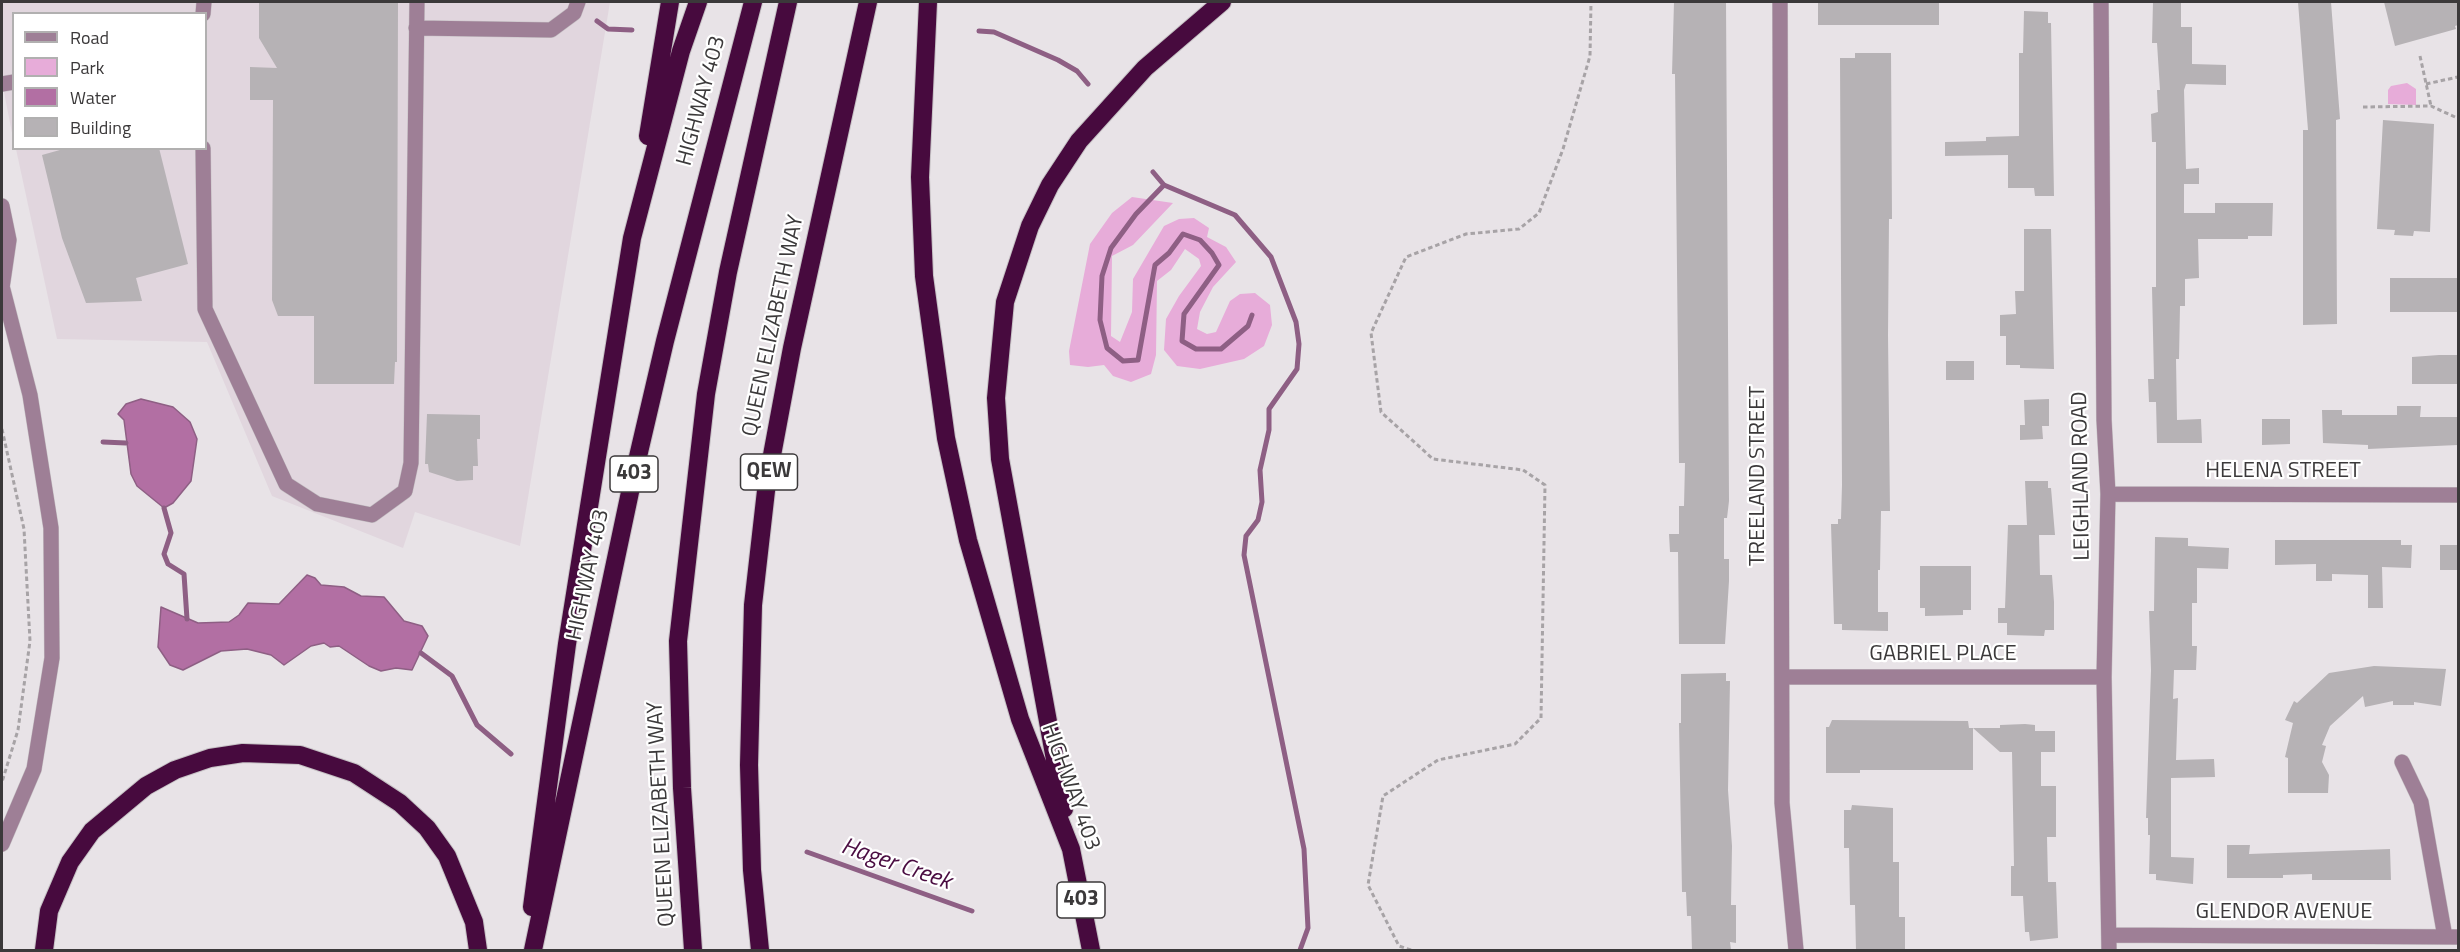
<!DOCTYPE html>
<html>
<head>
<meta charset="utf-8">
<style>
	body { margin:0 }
	#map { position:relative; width:2460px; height:952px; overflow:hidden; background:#e8e3e7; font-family:"Titillium Web",sans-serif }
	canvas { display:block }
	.frame { position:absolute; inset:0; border:3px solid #3b393a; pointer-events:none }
	.legend { position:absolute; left:12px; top:12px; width:195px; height:138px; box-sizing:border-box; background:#fff; border:2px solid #b1b0b0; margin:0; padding:8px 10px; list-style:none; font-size:18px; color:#3b393a }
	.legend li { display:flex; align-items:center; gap:12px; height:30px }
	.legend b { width:30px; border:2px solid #b1b0b0 }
</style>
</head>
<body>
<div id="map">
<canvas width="2460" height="952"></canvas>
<div class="frame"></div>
<ul class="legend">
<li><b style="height:8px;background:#9e7f96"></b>Road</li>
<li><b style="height:16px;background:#e7acd9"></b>Park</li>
<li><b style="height:16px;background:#b26fa3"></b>Water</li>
<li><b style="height:16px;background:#b6b2b5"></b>Building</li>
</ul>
</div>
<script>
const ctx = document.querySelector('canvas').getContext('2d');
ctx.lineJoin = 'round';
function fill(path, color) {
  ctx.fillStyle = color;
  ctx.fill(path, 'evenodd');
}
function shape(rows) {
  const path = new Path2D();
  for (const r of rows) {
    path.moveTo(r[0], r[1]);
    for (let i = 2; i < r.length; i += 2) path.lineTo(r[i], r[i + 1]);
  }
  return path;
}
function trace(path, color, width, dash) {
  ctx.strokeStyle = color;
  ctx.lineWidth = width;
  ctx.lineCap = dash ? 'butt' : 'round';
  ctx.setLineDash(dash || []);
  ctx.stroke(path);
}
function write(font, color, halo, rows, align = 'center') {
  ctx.font = font + ' "Titillium Web",sans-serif';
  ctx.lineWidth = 4.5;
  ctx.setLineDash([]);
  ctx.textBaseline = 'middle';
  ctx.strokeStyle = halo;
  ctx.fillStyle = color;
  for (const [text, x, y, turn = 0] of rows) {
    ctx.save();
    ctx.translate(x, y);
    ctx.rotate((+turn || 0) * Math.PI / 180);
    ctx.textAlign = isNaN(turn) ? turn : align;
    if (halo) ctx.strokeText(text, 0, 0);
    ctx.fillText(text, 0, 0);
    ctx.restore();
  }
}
const built = shape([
	[2,2,610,2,520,546,415,512,403,548,272,496,207,342,57,339,16,149,206,148,206,14,14,14,13,138,2,82]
]);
const green = shape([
	[2407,83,2416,89,2416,105,2388,104,2388,90,2391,86],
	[1132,197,1173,203,1133,245,1112,256,1111,336,1120,342,1132,312,1133,279,1164,226,1179,219,1194,218,1209,228,1207,237,1226,247,1236,262,1213,287,1200,312,1197,329,1207,334,1216,332,1230,301,1240,294,1255,293,1270,305,1272,325,1264,346,1244,359,1200,369,1177,366,1164,350,1166,319,1179,296,1201,266,1199,259,1185,249,1171,270,1157,281,1156,355,1151,374,1131,382,1113,376,1104,365,1088,367,1070,365,1069,351,1090,244,1112,213]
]);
const water = shape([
	[141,399,173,407,190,422,197,439,191,481,173,503,164,508,137,486,131,474,124,420,118,414,126,404,141,399],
	[307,575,315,578,321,585,344,587,361,596,384,597,404,621,422,626,428,636,412,670,396,668,381,671,369,666,339,646,330,647,324,643,311,646,284,665,271,655,247,649,221,651,183,670,170,665,158,647,161,607,198,623,229,622,239,615,248,603,279,604,307,575]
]);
const stream = shape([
	[597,21,608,29,632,30],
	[979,31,994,32,1058,60,1077,71,1088,84],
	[1153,172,1164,185,1136,214,1111,248,1102,276,1100,320,1107,348,1123,361,1138,360,1155,265,1169,253,1183,234,1200,240,1212,253,1219,265,1184,314,1182,341,1196,349,1221,349,1248,326,1252,315],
	[1164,185,1235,215,1271,257,1296,322,1299,344,1297,369,1269,409,1269,430,1260,470,1262,502,1258,520,1246,536,1244,555,1304,849,1308,928,1300,950],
	[103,442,126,443],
	[164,508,171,533,164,554,168,564,184,574,187,619],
	[421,653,452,676,477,725,511,754],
	[807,852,972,911]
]);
const building = shape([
	[259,2,398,2,397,362,395,362,394,384,314,384,314,316,278,316,272,300,273,100,250,100,250,67,277,68,259,38],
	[1674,2,1726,2,1729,501,1727,518,1724,518,1724,559,1729,559,1729,581,1725,644,1679,644,1678,552,1670,552,1669,534,1679,534,1679,506,1684,506,1685,463,1679,463,1675,74,1672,74],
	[1818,2,1939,2,1939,25,1818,25],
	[2153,2,2181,2,2181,27,2192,27,2192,64,2226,65,2226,85,2186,84,2184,90,2186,169,2199,168,2199,184,2184,184,2184,213,2215,213,2215,203,2273,203,2272,236,2248,236,2248,239,2198,239,2199,278,2185,279,2185,306,2180,306,2179,359,2176,359,2177,420,2201,419,2202,443,2157,443,2156,402,2149,402,2148,379,2154,379,2152,287,2156,287,2156,142,2152,142,2151,114,2158,112,2157,90,2160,90,2157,43,2152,43],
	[2298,2,2331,2,2340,119,2336,120,2337,324,2303,325,2303,130,2308,130],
	[2384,2,2458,2,2458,25,2455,26,2456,29,2395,46],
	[2024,11,2048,12,2048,23,2051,23,2054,196,2035,196,2034,188,2008,188,2008,155,1945,156,1945,142,1986,141,1986,137,2019,136,2019,53,2023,53],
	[1855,53,1891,53,1892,219,1889,219,1888,335,1890,511,1881,511,1880,570,1878,570,1878,612,1888,612,1888,631,1842,630,1842,624,1834,624,1831,524,1838,524,1838,519,1841,519,1842,485,1840,58,1855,58],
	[2383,120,2434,124,2430,232,2414,231,2413,236,2394,235,2395,230,2377,229],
	[67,148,159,148,188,264,136,278,142,301,86,303,62,238,42,155],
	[2024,229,2051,229,2054,369,2020,368,2020,365,2006,365,2006,336,2000,336,2000,315,2016,314,2015,291,2024,291],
	[2390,278,2458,278,2458,312,2390,312],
	[2439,355,2458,355,2458,384,2412,384,2412,357],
	[1946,361,1974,361,1974,380,1946,380],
	[2049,399,2049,426,2042,426,2043,439,2020,440,2020,425,2025,425,2024,400],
	[2397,406,2421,406,2420,417,2458,417,2458,445,2368,449,2368,445,2323,443,2322,410,2342,410,2342,415,2397,415],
	[427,414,480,415,480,439,477,439,478,466,473,466,473,480,457,481,429,472,428,464,425,464],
	[2262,419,2290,419,2290,444,2262,445],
	[2025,481,2048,481,2048,488,2051,488,2055,535,2039,535,2040,575,2052,575,2054,602,2054,630,2045,630,2044,636,2007,635,2007,623,1998,623,1998,608,2005,608,2008,525,2027,525],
	[2155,537,2188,538,2188,546,2229,548,2228,569,2197,568,2197,603,2192,603,2192,646,2197,646,2196,670,2174,670,2173,699,2178,698,2176,760,2214,759,2215,777,2171,778,2171,857,2194,858,2193,884,2156,880,2156,874,2149,874,2150,835,2148,835,2148,818,2146,818,2151,670,2149,611,2154,611],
	[2275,540,2401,540,2401,545,2412,545,2411,568,2382,567,2383,608,2368,608,2368,575,2332,574,2332,581,2316,581,2316,564,2275,565],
	[2440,545,2458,545,2458,570,2440,570],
	[1920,566,1971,566,1971,610,1963,610,1963,615,1925,616,1925,608,1920,608],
	[2374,666,2446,669,2441,706,2414,702,2414,705,2393,705,2393,701,2365,707,2363,696,2330,726,2322,745,2326,746,2322,762,2329,775,2328,793,2288,793,2288,758,2285,757,2293,723,2285,720,2294,701,2297,703,2329,673],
	[1726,673,1726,681,1730,681,1728,790,1732,846,1731,905,1736,905,1736,943,1730,942,1731,950,1692,951,1691,916,1687,916,1686,892,1682,892,1679,723,1681,723,1681,674],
	[1832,720,1968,721,1969,728,2000,728,2000,725,2025,724,2035,725,2035,731,2055,731,2055,752,2041,752,2041,786,2056,786,2056,837,2047,837,2048,882,2056,882,2058,938,2030,941,2029,932,2025,932,2023,896,2011,896,2011,866,2014,866,2012,752,2000,752,1973,728,1973,770,1860,770,1860,773,1826,773,1826,727,1829,727],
	[1852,805,1893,808,1893,862,1899,862,1899,917,1905,917,1905,951,1856,951,1855,905,1850,905,1849,848,1844,848,1844,810,1851,810],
	[2227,845,2250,845,2249,854,2390,849,2391,880,2312,880,2312,874,2283,875,2283,878,2227,878]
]);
const path = shape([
	[2420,56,2431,106],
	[2426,84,2458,77],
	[2363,107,2431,106,2455,117],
	[2,429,24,529,30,641,18,730,2,782],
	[1411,950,1399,946,1368,885,1383,796,1438,760,1515,744,1541,718,1545,485,1523,470,1433,459,1381,412,1371,333,1406,257,1466,234,1519,229,1539,213,1563,149,1590,56,1591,2]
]);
const minor = shape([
	[1780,2,1782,803,1796,950],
	[2101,2,2104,420,2108,494,2104,677,2109,950],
	[203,14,204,2],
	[416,28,551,30,574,13,578,2],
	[2,84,14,82],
	[203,148,205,309,286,484,317,504,372,515,405,491,411,463,417,2],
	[2,206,9,240,2,288],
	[2,286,30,395,51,528,52,658,34,769,2,844],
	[2108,494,2458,495],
	[1782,677,2104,677],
	[2402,762,2421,802,2445,937],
	[2109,935,2458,937]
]);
const highway = shape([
	[928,2,920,177,924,276,946,438,968,540,1020,719,1071,849,1091,950],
	[648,136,670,2],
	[1064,809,1000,459,996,398,1005,302,1030,226,1050,185,1079,141,1145,68,1222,2],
	[532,907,567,644,632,238,681,51,698,2],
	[44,950,49,911,70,862,92,831,146,786,175,770,210,758,243,753,300,755,354,773,400,803,427,828,447,856,474,922,478,950],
	[533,950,633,478,665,341,753,2],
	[693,950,682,788,678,641,706,394,728,272,788,2],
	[760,950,752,870,749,765,753,605,767,482,792,348,868,2]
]);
const shields = [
	[769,472,57],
	[634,474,48],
	[1081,900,48]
];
const shieldNames = [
	["QEW",769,472],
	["403",634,474],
	["403",1081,900]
];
const streetNames = [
	["HIGHWAY 403",702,101,-75],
	["QUEEN ELIZABETH WAY",774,326,-78],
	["HELENA STREET",2283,472],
	["TREELAND STREET",1759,476,-90],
	["LEIGHLAND ROAD",2082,476,-91],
	["HIGHWAY 403",589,575,-78],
	["GABRIEL PLACE",1943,655],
	["HIGHWAY 403",1070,787,70],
	["QUEEN ELIZABETH WAY",662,814,-93],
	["GLENDOR AVENUE",2284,913]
];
const waterNames = [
	["Hager Creek",896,865,19]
];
fill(built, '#e1d6de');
fill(green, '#e7acd9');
fill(water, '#b26fa3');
trace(water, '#8e5f84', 1.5);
trace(stream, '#8e5f84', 5);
fill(building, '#b6b2b5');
trace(minor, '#c5c1c4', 16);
trace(highway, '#c5c1c4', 20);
trace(path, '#a7a3a6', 3, [4.5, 3]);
trace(minor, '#9e7f96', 15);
trace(highway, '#470a3e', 18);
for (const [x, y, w] of shields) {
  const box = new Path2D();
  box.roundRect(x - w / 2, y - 18, w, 36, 4.5);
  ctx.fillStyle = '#fff';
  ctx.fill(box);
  trace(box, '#3b393a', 1.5);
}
write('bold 21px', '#3b393a', null, shieldNames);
write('22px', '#3b393a', '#fff', streetNames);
write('italic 24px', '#4a0c41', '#fff', waterNames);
</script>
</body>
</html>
